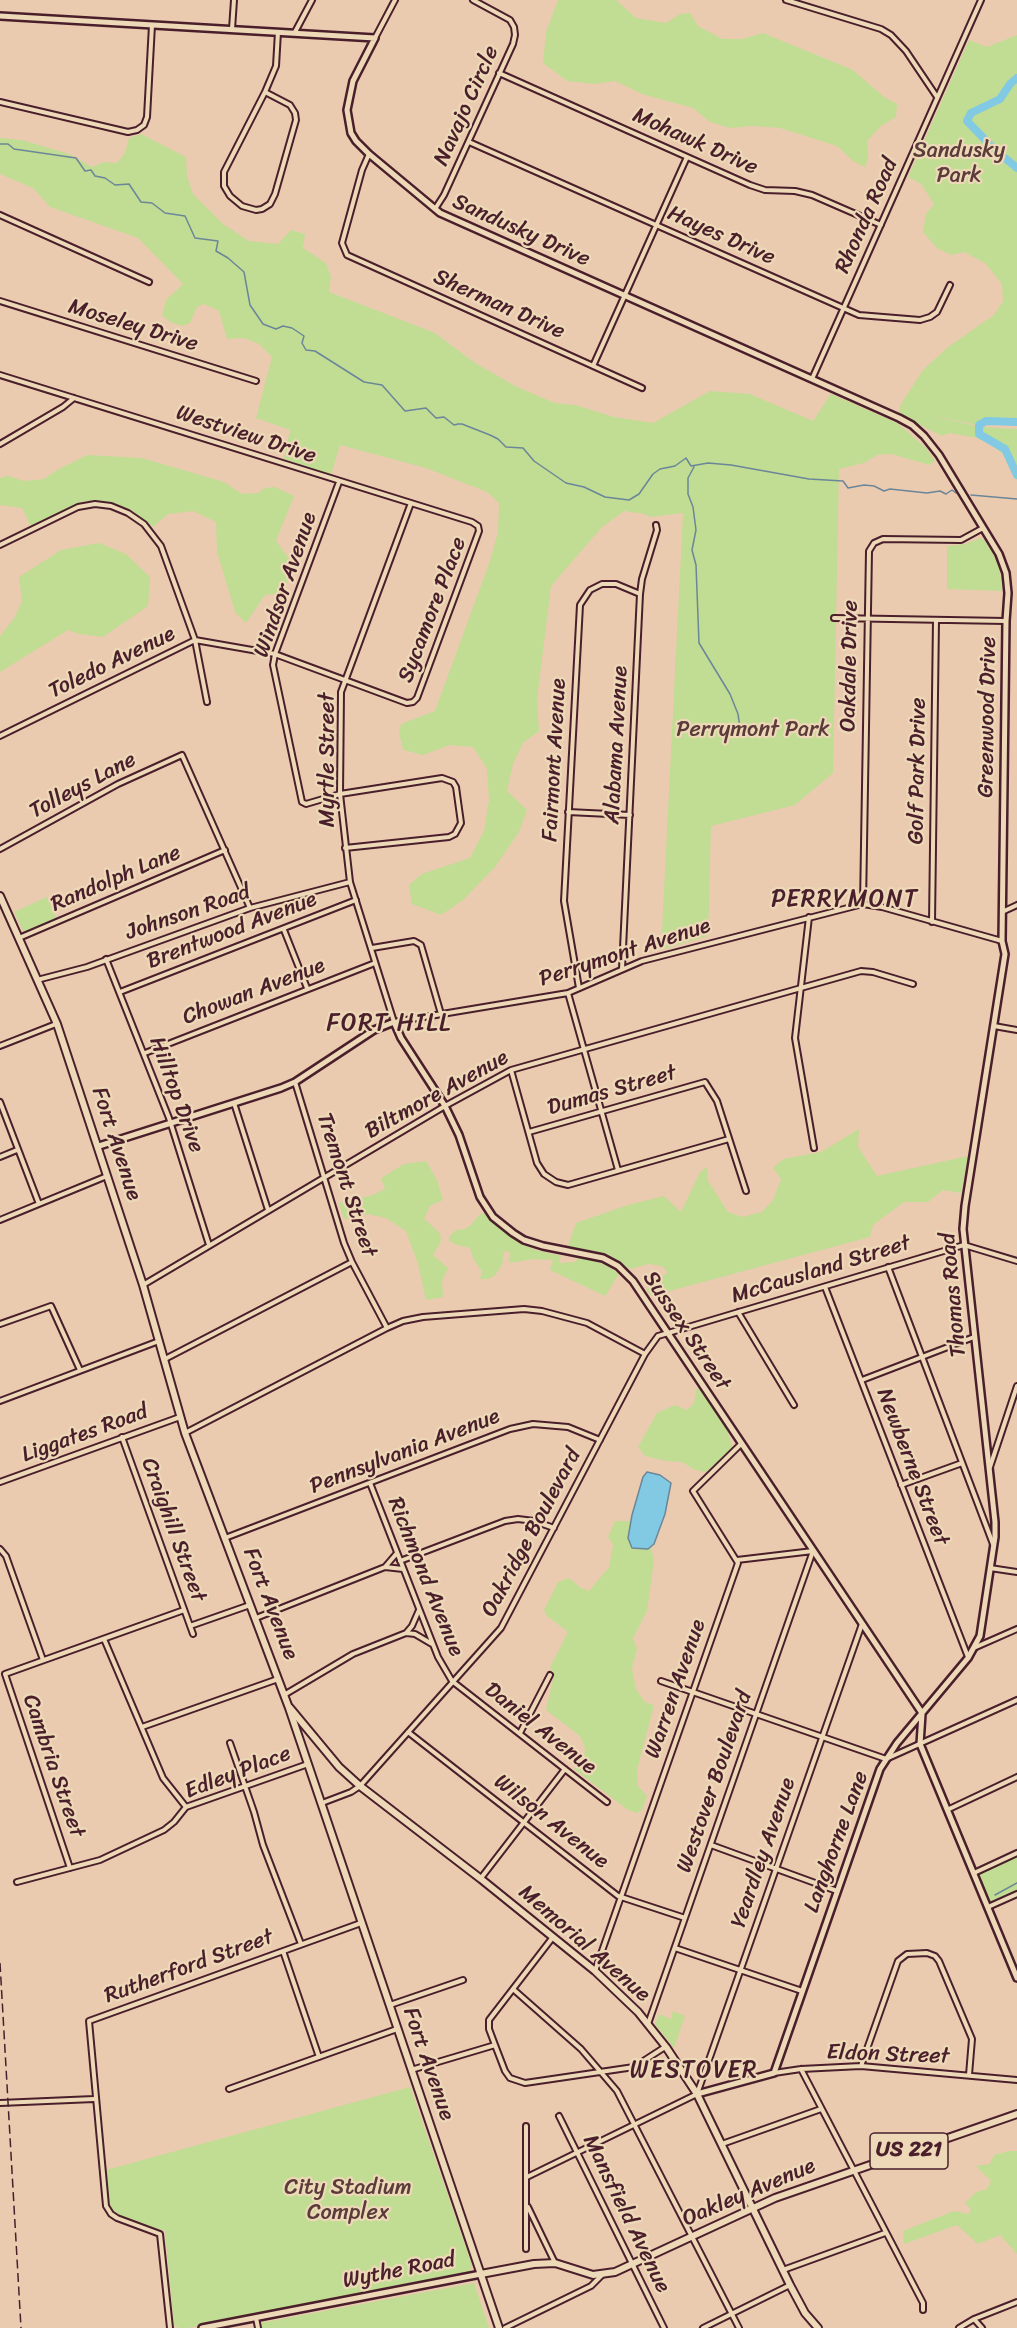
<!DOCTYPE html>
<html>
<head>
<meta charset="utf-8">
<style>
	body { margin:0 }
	canvas { display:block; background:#eacbb0 }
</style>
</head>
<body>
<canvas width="1017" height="2328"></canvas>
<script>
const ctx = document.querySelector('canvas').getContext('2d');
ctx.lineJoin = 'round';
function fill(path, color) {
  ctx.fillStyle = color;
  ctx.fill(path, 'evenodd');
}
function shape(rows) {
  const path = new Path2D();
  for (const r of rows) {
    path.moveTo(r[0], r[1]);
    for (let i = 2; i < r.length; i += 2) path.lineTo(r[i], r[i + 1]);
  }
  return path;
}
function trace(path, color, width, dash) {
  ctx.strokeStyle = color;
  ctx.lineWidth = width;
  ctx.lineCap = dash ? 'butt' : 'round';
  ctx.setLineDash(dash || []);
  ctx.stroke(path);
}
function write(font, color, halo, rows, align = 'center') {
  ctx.font = font + ' Sriracha,sans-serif';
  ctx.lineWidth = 4.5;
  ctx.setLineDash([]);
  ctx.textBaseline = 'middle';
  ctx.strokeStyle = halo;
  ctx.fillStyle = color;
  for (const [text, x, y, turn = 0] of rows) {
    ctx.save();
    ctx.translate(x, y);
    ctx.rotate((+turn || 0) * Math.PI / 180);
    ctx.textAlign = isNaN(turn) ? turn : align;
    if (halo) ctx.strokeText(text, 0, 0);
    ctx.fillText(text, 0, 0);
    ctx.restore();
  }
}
const green = shape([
	[558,0,616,0,636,18,666,23,680,14,690,13,698,26,722,39,742,39,763,33,853,70,884,97,897,104,896,117,881,126,867,141,868,158,865,167,853,161,837,146,780,128,753,126,730,128,710,122,693,108,642,94,615,81,595,84,567,81,543,63,546,32],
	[1017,35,1017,421,992,421,978,425,929,415,981,427,1017,429,1017,478,1006,456,983,439,949,433,942,436,898,414,901,404,923,370,948,347,994,315,1003,301,1002,284,985,263,964,252,951,255,937,248,923,232,926,214,934,204,921,184,908,177,969,40,987,47],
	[141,134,186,157,187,176,193,194,223,224,249,241,278,244,291,230,305,234,303,248,326,263,331,277,329,292,435,333,475,363,517,387,555,403,575,405,614,417,653,423,710,391,750,394,813,421,831,394,897,423,926,448,935,461,929,465,892,454,877,455,864,463,839,469,833,773,795,805,711,826,708,936,661,950,683,513,650,517,645,514,624,511,602,527,551,586,537,699,539,731,523,743,513,764,507,791,527,810,519,832,495,867,463,900,441,915,412,904,409,885,422,874,470,858,484,831,489,800,487,769,473,747,450,745,423,755,403,750,399,733,401,724,435,711,490,561,498,532,499,503,487,492,426,468,340,445,331,475,284,459,290,430,256,418,272,357,259,344,244,338,227,339,219,311,204,304,197,307,190,323,182,326,170,322,162,315,166,300,183,284,138,238,50,207,33,188,0,174,0,138,22,140,69,154,92,167,104,162,117,163,125,153,129,138],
	[87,455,142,458,224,482,242,494,258,493,265,488,275,487,294,496,276,541,293,564,283,593,265,595,246,623,235,612,217,552,216,522,193,511,168,514,153,527,131,510,109,502,84,501,31,527,22,508,0,505,0,478,8,476,24,481,44,479,57,470],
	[981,538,986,542,996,559,1000,570,1002,591,947,589,947,546,965,544],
	[99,543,126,554,150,577,148,606,103,637,79,634,68,630,0,672,0,636,15,617,22,601,19,577,61,550],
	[47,897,56,918,24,933,14,912],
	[859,1129,858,1147,877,1176,968,1156,961,1193,943,1190,928,1202,904,1202,873,1225,870,1237,651,1296,646,1290,668,1272,662,1266,649,1264,630,1269,607,1255,568,1246,576,1223,628,1205,664,1196,681,1212,700,1172,707,1167,708,1181,728,1212,742,1217,762,1212,773,1200,781,1179,773,1168,783,1159,821,1152],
	[426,1161,437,1180,443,1200,430,1206,424,1219,440,1233,441,1241,433,1255,448,1268,442,1281,443,1297,426,1300,418,1264,406,1231,386,1218,368,1214,344,1219,339,1203,373,1195,385,1189,381,1178,404,1164],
	[484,1213,500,1229,519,1243,536,1250,561,1256,559,1263,576,1262,577,1258,592,1260,606,1265,619,1274,605,1296,550,1270,553,1260,534,1259,509,1263,510,1252,504,1251,502,1265,495,1275,489,1279,480,1279,482,1272,473,1258,470,1248,457,1245,449,1241,449,1237,456,1230,465,1229,471,1225,479,1215],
	[697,1387,707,1398,727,1430,733,1449,706,1472,695,1470,682,1462,666,1461,645,1456,638,1447,657,1413,675,1405,687,1410,694,1403],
	[615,1521,631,1521,628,1538,648,1549,651,1547,654,1561,647,1611,633,1638,637,1649,632,1669,636,1689,645,1702,654,1705,637,1770,638,1786,647,1796,642,1810,637,1813,628,1810,574,1769,584,1761,585,1748,580,1736,546,1710,554,1675,550,1667,568,1632,547,1616,544,1610,558,1582,569,1578,581,1588,589,1591,609,1567,613,1545,608,1537],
	[1017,1855,1017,1891,990,1903,977,1874],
	[673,2011,685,2016,674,2048,655,2024,659,2014,671,2019],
	[410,2087,472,2265,470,2271,464,2275,188,2328,179,2328,174,2325,165,2231,121,2217,113,2211,109,2202,106,2170],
	[1009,2151,1017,2151,1017,2254,1000,2235,978,2244,957,2225,904,2244,903,2231,954,2211,969,2214,971,2209,965,2203,976,2192,987,2189,991,2181,976,2166,990,2164,994,2155],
	[474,2283,489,2328,261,2328,260,2323]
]);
const water = shape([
	[647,1472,660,1475,671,1483,665,1514,654,1544,648,1549,632,1548,628,1538,632,1515,643,1477,647,1472]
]);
const stream = shape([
	[0,144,8,144,14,149,76,158,85,171,91,170,95,176,105,178,115,185,129,184,141,202,152,203,165,213,185,216,195,238,218,241,216,251,228,258,244,272,250,305,263,324,276,329,283,326,292,328,304,336,302,343,306,350,315,351,364,382,382,385,405,411,426,408,436,418,444,417,454,425,458,424,462,424,490,435,498,439,506,447,523,448,534,461,566,483,584,487,605,497,629,500,639,494,653,474,660,469,675,466,686,458,691,466,708,463,731,465,809,479,843,481,848,488,864,485,874,486,884,491,890,489,927,493,940,491,946,494,952,490,956,493],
	[694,467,688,478,688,494,693,507,696,530,692,550,696,565,699,643,730,694,738,714,741,736],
	[971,495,1017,499],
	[995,1895,1017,1883]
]);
const river = shape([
	[1017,78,1010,84,1000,99,971,113,967,121,995,150,1017,168],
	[1017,422,986,421,979,425,979,434,1005,449,1017,475]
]);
const minor = shape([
	[786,0,881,29,891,35,906,51,937,97],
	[232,29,234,0],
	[295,32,312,0],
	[375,38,395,0],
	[499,73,750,185,765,190,795,191,812,195,881,225],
	[265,92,290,105,295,113,296,120,275,194,270,204,262,209,256,210,242,206,230,196,224,186,224,172,265,92],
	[265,92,276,66,278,32],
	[0,102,128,132,137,130,144,125,147,117,152,25],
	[469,142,859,315,920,320,930,317,937,312,950,285],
	[369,154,362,170,342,243,347,255,642,388],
	[435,209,444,195,513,44,515,35,514,27,510,20,473,0],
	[0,215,149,282],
	[0,301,256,381],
	[593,366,687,157],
	[0,375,472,522,478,526,479,531,417,698,413,702,407,703,275,654,195,640,0,736],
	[812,379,981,0],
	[0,444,63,407,74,398],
	[339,482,275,654,273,665,302,802,306,804,340,794,442,778,453,782,456,787,461,823,455,834,449,837,345,848],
	[411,503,341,692,340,794,350,882,394,1022,568,993,642,961,863,904,882,907,1002,941],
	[0,545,78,507,95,504,111,506,128,513,144,524,161,546,195,640,207,702],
	[834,618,1006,621],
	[568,812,630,815],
	[0,849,118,784,182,755,250,908],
	[863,904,869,551,874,543,883,539,961,540,983,528],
	[1002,912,1017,905],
	[809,917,795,1038,814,1148],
	[932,922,936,620],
	[284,930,307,988],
	[19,938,225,850],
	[372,948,414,941,421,945,441,1014],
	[106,959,169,1118,209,1245],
	[622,969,640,594,642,579,657,530,656,525],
	[37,980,87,967,250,908,350,882],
	[579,988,564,901,580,605,590,590,602,584,616,584,640,594],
	[120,992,356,900],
	[568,993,618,1170],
	[994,1026,1017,1030],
	[0,1046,56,1024],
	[145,1053,375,963],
	[511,1070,537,1163,544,1174,556,1182,568,1185,729,1139],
	[295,1082,344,1243,352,1262,387,1328],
	[0,1102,39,1204],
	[234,1103,268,1210],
	[529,1132,705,1082,717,1101,746,1191],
	[0,1157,17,1150],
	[0,1220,107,1176],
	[888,1267,993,1544],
	[143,1285,445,1106,511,1070,861,971,873,972,913,984],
	[825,1287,968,1657],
	[738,1312,794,1405],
	[0,1324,51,1306,80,1370],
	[165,1359,352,1262],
	[862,1380,974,1337],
	[0,1401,159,1341],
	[185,1433,387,1328,403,1321,423,1317,524,1309,542,1311,587,1323,645,1354],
	[122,1437,193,1634],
	[990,1467,1017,1386],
	[0,1482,180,1417],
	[370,1483,438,1657,452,1681,607,1802],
	[901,1485,962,1463],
	[225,1538,510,1429,533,1424,568,1427,600,1440],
	[0,1549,6,1556,43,1660],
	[400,1561,505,1521,518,1519,534,1521,554,1528],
	[385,1567,397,1553],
	[990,1568,1017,1572],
	[256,1618,385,1567,403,1569],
	[190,1626,250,1605],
	[406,1633,415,1634,432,1644],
	[104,1639,163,1778,186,1807],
	[976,1647,1017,1629],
	[661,1681,886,1759,1017,1700],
	[284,1695,353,1654,406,1633,412,1626,419,1610],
	[142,1727,278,1679],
	[408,1732,618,1896,685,1918],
	[520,1733,550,1675],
	[230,1743,254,1812,263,1845,301,1944],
	[322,1803,351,1792,360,1786,501,1628,645,1354,658,1336,964,1245,1017,1261],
	[947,1810,1017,1777],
	[711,1845,837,1891],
	[70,1868,5,1674,184,1610],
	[974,1873,1017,1853],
	[481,1878,565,1769],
	[17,1882,100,1860,164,1830,174,1822,186,1807,308,1764],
	[988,1907,1017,1894],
	[553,1937,489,2020,489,2029,495,2045,505,2071,510,2078,525,2083,634,2067,665,2047],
	[675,1948,802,1991],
	[283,1951,319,2057],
	[595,1971,738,1563,693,1491,741,1444],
	[513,1989,581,2049,617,2091,739,2328],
	[390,2005,463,1980],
	[648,2024,813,1551,737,1560],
	[861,2066,898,1961,907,1954,927,1953,935,1956,939,1961,972,2039,969,2075],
	[801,2069,923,2303,923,2310],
	[411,2070,495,2045],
	[774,2073,801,2069,861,2066,1017,2080],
	[229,2089,397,2029],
	[0,2103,94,2099],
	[559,2116,664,2328],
	[526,2126,526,2249],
	[722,2144,821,2109],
	[527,2177,697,2094,862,1624],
	[528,2207,555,2263],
	[783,2270,885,2233],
	[256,2318,258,2328],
	[974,2319,982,2328],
	[170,2328,160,2234,117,2218,111,2214,106,2206,89,2021,361,1923],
	[505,2328,591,2286,602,2275],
	[703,2328,790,2285],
	[959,2328,974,2319,1017,2302]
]);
const tertiary = shape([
	[0,16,375,38,353,81,347,110,351,133,356,141,369,154,440,213,899,418,912,425,924,436,939,455,999,554,1006,573,1008,593,1006,621,1002,941,1005,954,965,1206,963,1229,995,1522,995,1537,980,1636,968,1658,897,1743,880,1769,774,2073,697,2094],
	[99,1146,281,1088,295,1082,374,1030,394,1022,401,1038,445,1106,459,1135,480,1197,493,1217,513,1233,524,1240,543,1246,603,1258,618,1266,633,1281,922,1713],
	[922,1714,920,1744,1017,1978],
	[202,2328,481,2274]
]);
const secondary = shape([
	[290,1708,339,1767,360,1786,481,1879,595,1971,638,2012,666,2047,697,2094,790,2285,805,2313,818,2328]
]);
const primary = shape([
	[0,896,57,1024,143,1285,185,1433,289,1708,499,2328],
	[481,2274,534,2264,555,2263,593,2275,615,2272,775,2198,1017,2114]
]);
const rail = shape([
	[0,1963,21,2328]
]);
const shields = [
	[909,2151,78]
];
const shieldNames = [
	["US 221",909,2151]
];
const streetNames = [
	["Navajo Circle",467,106,-66],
	["Mohawk Drive",695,142,24],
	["Rhonda Road",867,216,-66],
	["Sandusky Drive",521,231,24],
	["Hayes Drive",721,236,24],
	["Sherman Drive",499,305,24],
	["Moseley Drive",133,326,17],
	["Westview Drive",246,435,18],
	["Windsor Avenue",286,585,-71],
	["Sycamore Place",433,610,-69],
	["Toledo Avenue",112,663,-26],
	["Oakdale Drive",850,666,-89],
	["Greenwood Drive",988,717,-89],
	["Alabama Avenue",617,745,-87],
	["Myrtle Street",328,760,-90],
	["Fairmont Avenue",555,760,-87],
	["Golf Park Drive",918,771,-89],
	["Tolleys Lane",83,786,-28],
	["Randolph Lane",116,879,-23],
	["Johnson Road",188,913,-19],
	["Brentwood Avenue",232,931,-21],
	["Perrymont Avenue",625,953,-18],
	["Chowan Avenue",254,992,-21],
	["Dumas Street",612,1091,-16],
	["Hilltop Drive",176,1095,70],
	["Biltmore Avenue",437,1095,-29],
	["Fort Avenue",116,1144,72],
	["Tremont Street",346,1185,72],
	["McCausland Street",821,1270,-17],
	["Thomas Road",954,1295,-95],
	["Sussex Street",686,1331,56],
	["Liggates Road",85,1434,-20],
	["Pennsylvania Avenue",405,1452,-21],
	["Newberne Street",912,1467,69],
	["Craighill Street",173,1530,70],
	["Oakridge Boulevard",532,1533,-62],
	["Richmond Avenue",425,1577,68],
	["Fort Avenue",270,1604,69],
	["Warren Avenue",676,1689,-71],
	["Daniel Avenue",540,1729,38],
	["Cambria Street",53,1766,71],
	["Edley Place",238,1773,-21],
	["Westover Boulevard",715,1782,-71],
	["Wilson Avenue",551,1822,38],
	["Langhorne Lane",837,1842,-70],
	["Yeardley Avenue",764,1853,-71],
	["Memorial Avenue",584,1944,41],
	["Rutherford Street",189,1967,-20],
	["Eldon Street",888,2055,2],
	["Fort Avenue",428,2064,71],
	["Oakley Avenue",749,2193,-23],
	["Mansfield Avenue",626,2214,64],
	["Wythe Road",399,2271,-11]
];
const parkNames = [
	["Sandusky",959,151],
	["Park",959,176],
	["Perrymont Park",753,730],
	["City Stadium",348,2188],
	["Complex",348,2213]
];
const neighbourhoodNames = [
	["PERRYMONT",845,900],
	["FORT HILL",389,1024],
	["WESTOVER",694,2071]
];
fill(green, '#c1dc93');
fill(water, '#82cae3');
trace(water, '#6c8699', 1.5);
trace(stream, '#6c8699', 1.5);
trace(river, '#82cae3', 8);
trace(minor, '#4a1f2b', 8);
trace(tertiary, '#4a1f2b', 10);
trace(secondary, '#4a1f2b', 10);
trace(primary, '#4a1f2b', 10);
trace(minor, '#edd9b7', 4);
trace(tertiary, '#edd9b7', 5);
trace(secondary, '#edd9b7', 6);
trace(primary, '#edd9b7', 6);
trace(rail, '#4a1f2b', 1.5, [9, 4.5]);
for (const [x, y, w] of shields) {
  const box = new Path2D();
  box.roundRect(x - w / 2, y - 18, w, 36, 4.5);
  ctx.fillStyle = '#edd9b7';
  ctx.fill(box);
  trace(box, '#4a1f2b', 1.5);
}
write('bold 21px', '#4a1f2b', null, shieldNames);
write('22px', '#4a1f2b', '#edd9b7', streetNames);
write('22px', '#5c3b3b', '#edd9b7', parkNames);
ctx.letterSpacing = '1.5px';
write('24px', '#4a1f2b', '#edd9b7', neighbourhoodNames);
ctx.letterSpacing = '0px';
</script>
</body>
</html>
